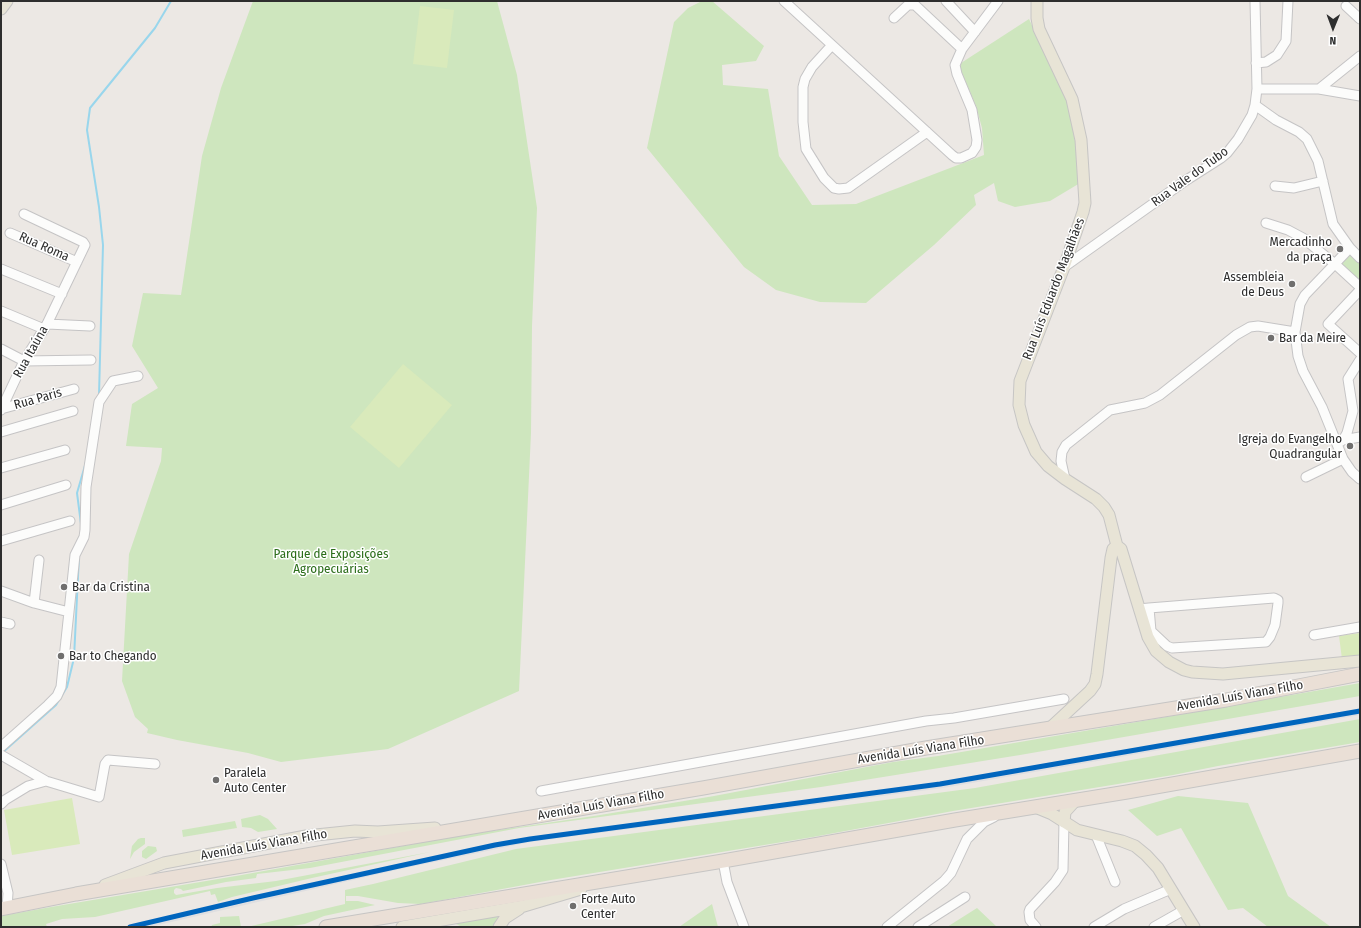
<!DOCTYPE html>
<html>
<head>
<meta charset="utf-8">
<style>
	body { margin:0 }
	#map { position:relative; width:1361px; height:928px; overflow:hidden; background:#ece8e4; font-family:"Fira Sans Condensed",sans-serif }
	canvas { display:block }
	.frame { position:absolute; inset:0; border:2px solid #2e2e2e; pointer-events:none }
	.north { position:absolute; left:1313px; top:8px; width:40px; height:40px; -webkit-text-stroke:3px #fff; paint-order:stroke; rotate:181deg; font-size:11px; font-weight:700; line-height:16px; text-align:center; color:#2e2e2e }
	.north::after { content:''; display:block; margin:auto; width:14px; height:18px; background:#2e2e2e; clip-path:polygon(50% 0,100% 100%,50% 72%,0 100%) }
</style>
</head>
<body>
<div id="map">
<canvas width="1361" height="928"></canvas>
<div class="frame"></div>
<div class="north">N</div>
</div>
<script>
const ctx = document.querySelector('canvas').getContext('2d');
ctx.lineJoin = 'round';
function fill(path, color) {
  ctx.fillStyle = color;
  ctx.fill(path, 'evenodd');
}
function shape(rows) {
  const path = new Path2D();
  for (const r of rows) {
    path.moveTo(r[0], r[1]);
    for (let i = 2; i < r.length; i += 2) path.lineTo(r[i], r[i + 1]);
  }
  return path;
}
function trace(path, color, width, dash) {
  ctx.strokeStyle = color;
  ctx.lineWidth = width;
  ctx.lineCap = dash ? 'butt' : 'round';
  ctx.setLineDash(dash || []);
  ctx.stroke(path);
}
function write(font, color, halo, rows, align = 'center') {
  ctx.font = font + ' "Fira Sans Condensed",sans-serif';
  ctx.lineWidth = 3;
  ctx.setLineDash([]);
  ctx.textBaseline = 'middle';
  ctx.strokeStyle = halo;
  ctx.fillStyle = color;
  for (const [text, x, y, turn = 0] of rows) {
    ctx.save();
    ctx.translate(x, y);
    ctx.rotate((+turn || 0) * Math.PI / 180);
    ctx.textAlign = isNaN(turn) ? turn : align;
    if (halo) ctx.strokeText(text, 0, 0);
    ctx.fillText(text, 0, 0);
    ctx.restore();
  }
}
const green = shape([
	[253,1,497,1,517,75,537,208,532,326,531,433,519,691,388,749,281,762,248,753,177,740,147,733,148,729,135,717,122,681,129,554,161,461,162,448,126,446,132,404,158,388,132,346,143,293,181,295,202,156,221,88],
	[702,1,712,1,764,46,756,61,722,65,723,85,768,89,779,156,812,205,856,204,984,155,982,128,976,106,961,71,961,63,1029,19,1066,97,1075,141,1080,183,1050,201,1015,207,998,201,994,183,974,195,976,205,934,245,866,303,820,302,776,290,744,267,647,148,674,22,688,8],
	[1352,253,1360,262,1360,284,1341,264],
	[1360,683,1360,696,1222,720,1020,755,821,787,519,828,310,868,257,874,256,878,226,882,183,891,181,889,176,888,174,890,174,893,176,895,217,888,276,881,430,852,312,878,232,897,218,902,215,894,211,895,210,891,95,917,62,919,46,924,47,927,1,927,1,916,51,907,236,876,464,835,594,816,714,796,893,762,938,756,1166,717],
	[1360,719,1360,742,1218,766,1173,775,953,811,813,837,551,880,421,904,398,903,358,896,346,896,346,901,358,901,375,905,324,916,305,924,286,927,247,927,345,904,345,890,373,884,516,849,975,788],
	[1178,796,1248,803,1288,896,1331,927,1268,927,1243,908,1228,910,1181,828,1157,836,1128,810],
	[260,815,268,819,277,829,258,832,251,828,242,827,241,819],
	[235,821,237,828,183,837,182,830],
	[141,838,145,838,145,844,134,852,130,859,132,846,138,839],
	[148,846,156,847,157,851,146,859,142,857,142,851],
	[712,904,718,927,679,927],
	[977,908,997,927,947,927],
	[502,914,498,917,492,927,462,927,452,922],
	[239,916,241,927,211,927,212,925,220,923,220,917]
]);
const pitch = shape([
	[420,6,454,10,447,68,413,64],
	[403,364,452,405,399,468,350,427],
	[1360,633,1360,656,1342,659,1339,636],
	[72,798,80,844,12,855,4,810]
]);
const stream = shape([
	[99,395,103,245,99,207,87,130,90,108,155,28,171,1],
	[81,524,77,493,86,462],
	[2,753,56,705,67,687,74,658,79,556]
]);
const minor = shape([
	[784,1,952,155,956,158,961,158,972,153,976,147,977,140,972,110,957,74,955,65,962,49,998,1],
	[946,1,975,32],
	[1346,6,1360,19],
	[894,18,908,5,915,5,962,49],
	[832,45,812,67,805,79,803,87,803,122,806,149,824,178,834,188,839,189,848,188,927,132],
	[1256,63,1266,62,1277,55,1286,41,1288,1],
	[1257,89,1319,89,1360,96],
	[1319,89,1360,56],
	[1255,105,1276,120,1299,132,1307,139,1318,161,1333,224,1350,248,1360,258],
	[1275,186,1294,188,1323,181],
	[1266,223,1288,230,1303,238,1335,264,1360,287],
	[10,233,77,262],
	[1350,248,1305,295,1300,304,1295,332,1298,356,1303,371,1322,407,1343,459,1352,472,1360,479],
	[1064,267,1185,181,1221,158,1227,153,1238,139,1252,115,1255,105,1257,89,1255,1],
	[1,269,62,294],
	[1360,290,1328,324,1360,353],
	[1,311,44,329],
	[47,324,90,326],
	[1,349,24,361,91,360],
	[1,409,74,389],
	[1,410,24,361,47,324,85,245,83,242,24,214],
	[1,432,73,411],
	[1343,440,1360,437],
	[1337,444,1343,440,1347,433,1353,411,1348,379,1360,360],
	[1,468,65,450],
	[1306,477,1343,459],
	[1065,479,1061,461,1062,452,1066,445,1110,410,1145,403,1160,395,1236,335,1250,327,1258,326,1295,332],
	[1,505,66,485],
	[1,541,70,521],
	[1,591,34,603,69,612],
	[34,603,39,560],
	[1139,609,1149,608,1274,598,1278,600,1278,603,1275,625,1270,637,1266,642,1172,648,1167,646,1151,631,1149,608],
	[1,622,10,624],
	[1314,635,1360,627],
	[1,747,48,705,57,696,61,687,75,555,84,537,85,530,86,487,99,402,113,381,138,376],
	[1,755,46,781,99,797,105,764,108,760,155,764],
	[541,791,926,721,954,718,1064,699],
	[1,804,5,800,28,786,46,781],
	[1096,835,1115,882],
	[723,861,727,882,744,927],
	[1,864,8,893,7,908],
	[887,927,944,881,951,873,967,839,984,822,994,817],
	[918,927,965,897],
	[1036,927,1030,920,1029,912,1030,909,1055,882,1063,870,1064,822],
	[1094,927,1124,909,1171,889],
	[1154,927,1184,910]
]);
const major = shape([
	[1037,1,1037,18,1039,29,1072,99,1081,140,1085,203,1083,212,1064,267,1020,381,1019,405,1024,425,1036,452,1048,466,1065,479,1096,499,1104,507,1109,515,1117,546,1121,549,1148,637,1156,651,1169,662,1184,670,1192,672,1223,674,1360,661],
	[1,9,7,1],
	[1050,728,1090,691,1095,684,1097,674,1111,558,1113,549,1117,546],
	[1035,807,1052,814,1077,830,1122,841,1135,846,1146,855,1158,868,1194,927],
	[1064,822,1065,812,1075,801],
	[105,885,164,863,306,836,355,831,378,832,435,828],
	[402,927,524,906,581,889],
	[499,927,505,918,519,909]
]);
const highway = shape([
	[1,909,76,894,703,788,926,748,1226,700,1360,674],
	[326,927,723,861,955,820,1127,792,1360,751]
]);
const rail = shape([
	[145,927,396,869,530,841,943,787,1360,714]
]);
const metro1 = shape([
	[130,927,253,898,495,845,530,839,940,784,1360,711]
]);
const markers = [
	[1340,249,4,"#706f6e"],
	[1292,284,4,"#706f6e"],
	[1271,338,4,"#706f6e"],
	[1350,446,4,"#706f6e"],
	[64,587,4,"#706f6e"],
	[61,656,4,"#706f6e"],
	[216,780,4,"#706f6e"],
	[573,906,4,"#706f6e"]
];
const streetNames = [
	["Rua Vale do Tubo",1190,177,-36],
	["Rua Roma",44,247,24],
	["Rua Luís Eduardo Magalhães",1054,289,-69],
	["Rua Itaúna",31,352,-61],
	["Rua Paris",38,399,-16],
	["Avenida Luís Viana Filho",1240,696,-10],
	["Avenida Luís Viana Filho",921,750,-9],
	["Avenida Luís Viana Filho",601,805,-10],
	["Avenida Luís Viana Filho",264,845,-10]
];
const poiNames = [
	["Mercadinho",1332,242,"right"],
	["da praça",1332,257,"right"],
	["Assembleia",1284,277,"right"],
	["de Deus",1284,292,"right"],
	["Bar da Meire",1279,338],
	["Igreja do Evangelho",1342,439,"right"],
	["Quadrangular",1342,454,"right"],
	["Bar da Cristina",72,587],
	["Bar to Chegando",69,656],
	["Paralela",224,773],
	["Auto Center",224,788],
	["Forte Auto",581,899],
	["Center",581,914]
];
const parkNames = [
	["Parque de Exposições",331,554],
	["Agropecuárias",331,569]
];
fill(green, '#cee6be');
fill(pitch, '#d9eabb');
trace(stream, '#99d6ec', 2);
trace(minor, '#c5c4c5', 11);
trace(major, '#c6c5c4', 13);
trace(highway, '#c6c5c4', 15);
trace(minor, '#fcfcfb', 9);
trace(major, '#e8e4d6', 11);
trace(highway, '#eadfd6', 13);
trace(rail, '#dfdfe1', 2);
trace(metro1, '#0065bd', 5);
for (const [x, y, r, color] of markers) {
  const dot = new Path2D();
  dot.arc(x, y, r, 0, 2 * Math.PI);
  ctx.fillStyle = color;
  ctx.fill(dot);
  trace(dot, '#fff', 1.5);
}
write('13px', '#2e2e2e', '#fff', streetNames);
write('13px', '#2e2e2e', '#fff', poiNames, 'left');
write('13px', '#2c6e1b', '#fff', parkNames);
</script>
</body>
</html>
